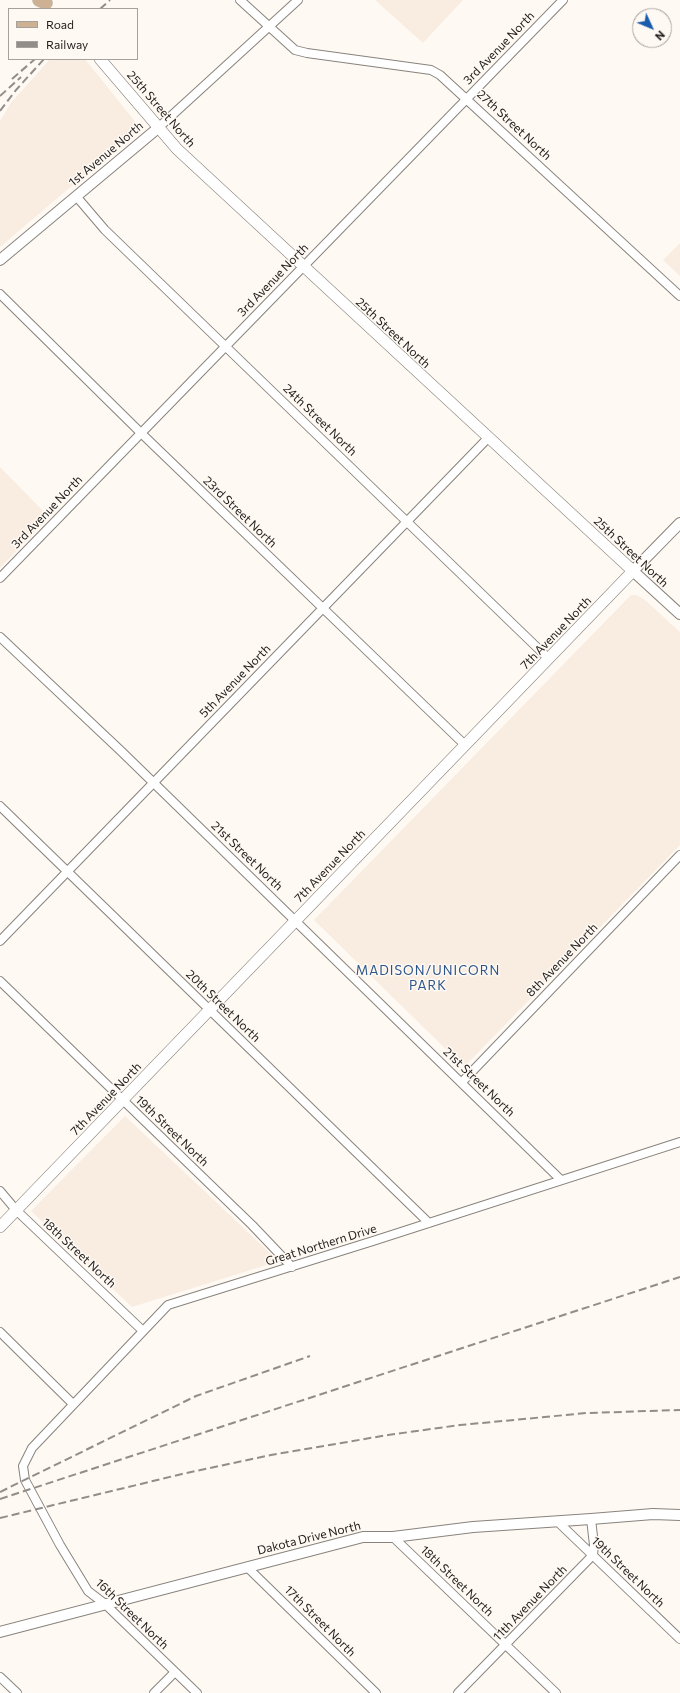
<!DOCTYPE html>
<html>
<head>
<meta charset="utf-8">
<style>
	body { margin:0 }
	#map { position:relative; width:680px; height:1693px; overflow:hidden; background:#fff9f3; font-family:Commissioner,sans-serif }
	canvas { display:block }
	.legend { position:absolute; left:8px; top:8px; width:130px; height:52px; box-sizing:border-box; background:#fff9f3; border:1px solid #a5a19c; margin:0; padding:5px 7px; list-style:none; font-size:12px; color:#1f1c1a }
	.legend li { display:flex; align-items:center; gap:8px; height:20px }
	.legend b { width:20px; border:1px solid #a5a19c }
	.north { position:absolute; left:632px; top:8px; width:40px; height:40px; box-sizing:border-box; background:#fff9f3; border:1px solid #a5a19c; border-radius:50%; rotate:134deg; font-size:11px; font-weight:700; line-height:16px; text-align:center; color:#1f1c1a }
	.north::after { content:''; display:block; margin:auto; width:14px; height:18px; background:#195bac; clip-path:polygon(50% 0,100% 100%,50% 72%,0 100%) }
</style>
</head>
<body>
<div id="map">
<canvas width="680" height="1693"></canvas>
<ul class="legend">
<li><b style="height:5px;background:#ceb192"></b>Road</li>
<li><b style="height:5px;background:#928d89"></b>Railway</li>
</ul>
<div class="north">N</div>
</div>
<script>
const ctx = document.querySelector('canvas').getContext('2d');
ctx.lineJoin = 'round';
function fill(path, color) {
  ctx.fillStyle = color;
  ctx.fill(path, 'evenodd');
}
function shape(rows) {
  const path = new Path2D();
  for (const r of rows) {
    path.moveTo(r[0], r[1]);
    for (let i = 2; i < r.length; i += 2) path.lineTo(r[i], r[i + 1]);
  }
  return path;
}
function trace(path, color, width, dash) {
  ctx.strokeStyle = color;
  ctx.lineWidth = width;
  ctx.lineCap = dash ? 'butt' : 'round';
  ctx.setLineDash(dash || []);
  ctx.stroke(path);
}
function write(font, color, halo, rows, align = 'center') {
  ctx.font = font + ' Commissioner,sans-serif';
  ctx.lineWidth = 3;
  ctx.setLineDash([]);
  ctx.textBaseline = 'middle';
  ctx.strokeStyle = halo;
  ctx.fillStyle = color;
  for (const [text, x, y, turn = 0] of rows) {
    ctx.save();
    ctx.translate(x, y);
    ctx.rotate((+turn || 0) * Math.PI / 180);
    ctx.textAlign = isNaN(turn) ? turn : align;
    if (halo) ctx.strokeText(text, 0, 0);
    ctx.fillText(text, 0, 0);
    ctx.restore();
  }
}
const built = shape([
	[375,0,463,0,423,43],
	[50,59,85,59,137,124,135,132,0,247,0,121,10,104],
	[680,243,680,276,663,260],
	[0,467,49,517,0,568],
	[631,595,637,595,645,600,680,632,680,845,466,1065,462,1065,314,920],
	[125,1116,272,1255,276,1262,132,1307,31,1211]
]);
const minor = shape([
	[240,0,295,50,307,53,431,70,440,75,680,296],
	[158,128,298,0],
	[76,196,105,230,549,659],
	[0,294,141,433,465,745],
	[0,578,563,0],
	[0,637,122,752,561,1180],
	[0,806,429,1223],
	[0,941,488,438],
	[0,981,252,1225,292,1267],
	[462,1082,680,855],
	[0,1191,16,1210,143,1331],
	[0,1332,73,1404],
	[558,1522,680,1639],
	[393,1537,556,1693],
	[247,1567,376,1693],
	[0,1677,17,1693],
	[154,1693,175,1672],
	[197,1693,105,1604,88,1591,60,1545,25,1480,23,1466,32,1448,168,1305,373,1241,680,1142],
	[458,1693,593,1555,594,1545,591,1519]
]);
const tertiary = shape([
	[0,260,158,128],
	[680,523,633,571,680,614],
	[0,1632,363,1537,393,1537,473,1527,591,1519,653,1514,680,1515]
]);
const secondary = shape([
	[0,1227,633,571,177,149,100,59]
]);
const primary = shape([
	[39,0,46,3]
]);
const rail = shape([
	[100,9,110,0],
	[12,79,35,59],
	[0,96,21,77],
	[0,111,16,90,44,59],
	[0,1492,196,1396,310,1356],
	[0,1499,680,1277],
	[0,1518,182,1474,271,1455,388,1435,460,1425,587,1413,680,1410]
]);
const streetNames = [
	["3rd Avenue North",499,48,-46],
	["25th Street North",161,109,49],
	["27th Street North",514,125,43],
	["1st Avenue North",106,154,-40],
	["3rd Avenue North",273,280,-46],
	["25th Street North",393,333,43],
	["24th Street North",320,420,44],
	["3rd Avenue North",47,512,-46],
	["23rd Street North",240,512,44],
	["25th Street North",631,552,43],
	["7th Avenue North",556,633,-46],
	["5th Avenue North",235,681,-46],
	["21st Street North",247,856,44],
	["7th Avenue North",330,866,-46],
	["8th Avenue North",562,960,-46],
	["20th Street North",223,1006,44],
	["21st Street North",479,1082,44],
	["7th Avenue North",106,1099,-46],
	["19th Street North",172,1131,44],
	["Great Northern Drive",321,1245,-17],
	["18th Street North",79,1253,43],
	["Dakota Drive North",309,1538,-14],
	["19th Street North",628,1572,44],
	["18th Street North",457,1581,44],
	["11th Avenue North",530,1603,-46],
	["16th Street North",132,1614,44],
	["17th Street North",320,1621,45]
];
const neighbourhoodNames = [
	["MADISON/UNICORN",428,971],
	["PARK",428,986]
];
fill(built, '#f9ede1');
trace(minor, '#88837d', 10);
trace(tertiary, '#88837d', 12);
trace(secondary, '#88837d', 12);
trace(primary, '#d7d6d6', 14);
trace(minor, '#fff', 8);
trace(tertiary, '#fff', 10);
trace(secondary, '#fff', 11);
trace(primary, '#ceb192', 13);
trace(rail, '#928d89', 2, [8, 4]);
write('12px', '#1f1c1a', '#fff9f3', streetNames);
ctx.letterSpacing = '1px';
write('13px', '#2c558b', '#fff9f3', neighbourhoodNames);
ctx.letterSpacing = '0px';
</script>
</body>
</html>
